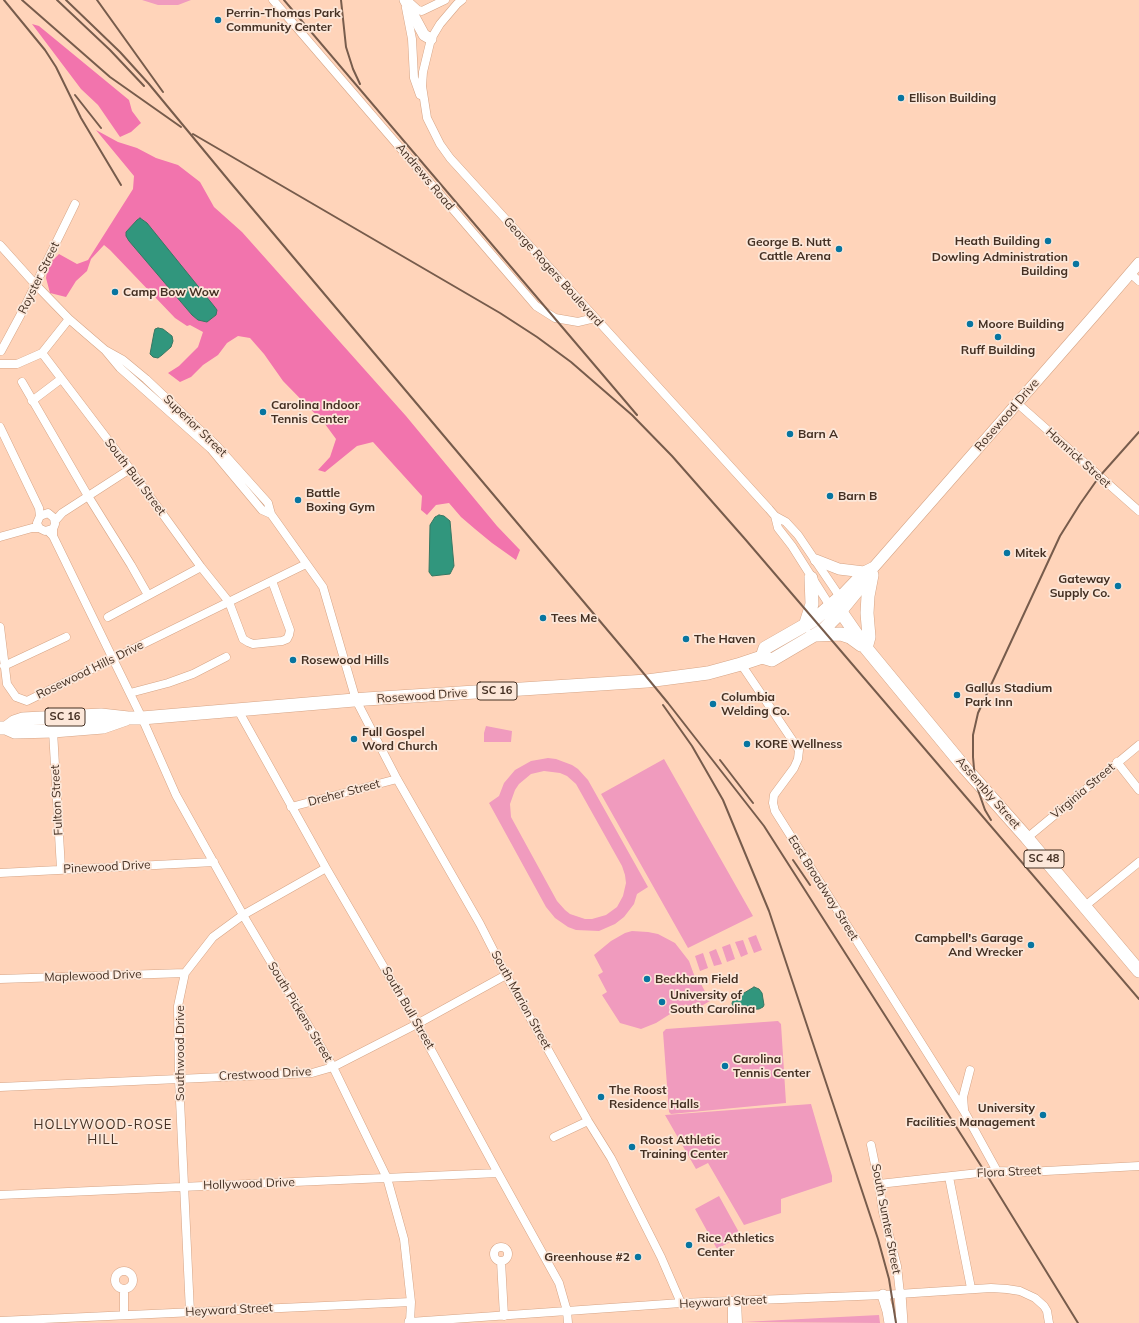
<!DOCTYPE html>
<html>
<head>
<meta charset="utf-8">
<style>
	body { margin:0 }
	canvas { display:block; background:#ffd4ba }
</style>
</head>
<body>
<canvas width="1139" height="1323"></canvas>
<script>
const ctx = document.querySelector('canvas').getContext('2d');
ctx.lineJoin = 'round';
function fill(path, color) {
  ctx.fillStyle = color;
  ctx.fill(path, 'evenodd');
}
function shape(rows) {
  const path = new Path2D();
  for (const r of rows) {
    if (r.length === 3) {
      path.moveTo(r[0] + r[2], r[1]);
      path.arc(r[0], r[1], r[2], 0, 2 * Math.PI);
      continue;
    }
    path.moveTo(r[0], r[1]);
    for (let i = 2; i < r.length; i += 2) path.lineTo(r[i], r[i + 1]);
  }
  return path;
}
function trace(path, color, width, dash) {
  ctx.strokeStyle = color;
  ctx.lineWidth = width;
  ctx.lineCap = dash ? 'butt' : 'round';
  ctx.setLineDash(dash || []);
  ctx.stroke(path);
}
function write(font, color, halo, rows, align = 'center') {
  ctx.font = font + ' Mulish,sans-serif';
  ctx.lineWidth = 3.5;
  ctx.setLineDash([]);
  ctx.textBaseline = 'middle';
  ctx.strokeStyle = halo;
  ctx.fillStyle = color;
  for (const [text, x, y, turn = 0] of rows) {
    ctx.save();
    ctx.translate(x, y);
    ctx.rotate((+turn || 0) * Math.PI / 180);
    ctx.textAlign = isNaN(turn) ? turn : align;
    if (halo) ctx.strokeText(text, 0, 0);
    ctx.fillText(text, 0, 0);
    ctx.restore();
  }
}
const green = shape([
	[142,0,191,0,178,5,158,5],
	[486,726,512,731,511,742,484,742,484,733],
	[548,758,556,759,572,765,578,769,588,780,648,887,637,894,634,904,624,917,615,924,599,931,576,930,568,927,555,918,546,907,489,803,499,796,504,783,515,770,531,761],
	[544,771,560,773,567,776,576,784,622,866,625,875,626,883,623,896,617,907,606,915,592,919,585,919,570,914,565,910,557,901,511,817,510,804,515,790,519,784,531,774],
	[664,759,753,916,688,948,601,794],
	[632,931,648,932,658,934,675,943,689,961,697,983,700,982,710,1001,691,1012,686,1004,656,1023,641,1029,620,1023,602,995,607,992,598,975,603,972,594,955,611,941,625,933],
	[756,935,762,950,754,953,748,938],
	[743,940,748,954,741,957,735,942],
	[730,944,735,959,727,962,722,947],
	[716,949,722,964,714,966,709,952],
	[703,953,708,968,700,971,695,956],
	[778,1021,781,1024,786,1103,671,1114,669,1112,663,1032,666,1029],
	[811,1104,832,1176,832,1182,781,1199,781,1213,744,1225,708,1163,696,1169,665,1115],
	[719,1196,741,1236,717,1249,695,1209],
	[879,1315,880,1323,743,1322]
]);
const forest = shape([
	[32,24,39,26,129,100,132,111,141,123,131,132,120,137,98,105,81,89],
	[96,130,118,142,137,148,156,158,178,165,200,182,214,207,242,232,406,416,497,526,520,550,516,560,492,543,475,529,461,517,449,503,436,505,427,515,421,510,422,496,373,442,357,446,325,472,318,470,330,457,336,439,325,424,283,381,264,354,250,338,238,336,227,343,218,355,203,365,191,377,180,382,168,373,179,366,198,347,203,332,190,325,187,326,175,318,110,250,104,245,91,259,87,271,76,281,66,297,50,293,46,278,48,265,59,254,77,264,88,260,133,189,134,176]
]);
const water = shape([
	[140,218,147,223,214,306,217,310,216,315,207,322,198,320,192,315,129,241,126,236,126,232,137,220,140,218],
	[158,328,163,329,172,336,173,341,171,347,162,355,158,358,153,357,150,354,154,333,155,329,158,328],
	[439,515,444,516,450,521,454,566,450,574,432,576,429,572,430,525,435,517,439,515],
	[754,987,759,989,762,993,764,1005,763,1007,759,1009,740,1010,733,1007,732,1003,734,999,754,987]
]);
const street = shape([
	[273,0,536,306,555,318,578,322,595,318],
	[462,0,457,4,440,24,431,39,423,72,422,86,427,118,440,144,450,158,769,509,775,516,786,522,798,535,840,597],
	[408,1,418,10,422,11,445,0],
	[406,8,412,39,414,78,420,95],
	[0,245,35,284,69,319],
	[1130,273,1139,281],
	[1,351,21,314,75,204],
	[42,353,130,469,201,567,229,602,243,639,248,642,253,644,282,641,287,639,289,635,290,630,272,581],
	[0,364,17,364,42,353,69,319,105,350],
	[22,382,88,496,131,565,148,595],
	[32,401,61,379],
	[1017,403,1139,511],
	[0,427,39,508,40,516],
	[271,514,262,510,211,449,120,368,105,350,123,360,146,379,216,445,268,503,271,514,323,587,356,700,397,779,480,924,506,975,588,1121,611,1158,661,1257,681,1303],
	[775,516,778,528,792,546,830,606],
	[55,521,62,513,130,469],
	[52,529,45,531,39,528,37,523,40,516,48,513,54,518,55,524,53,529,53,536],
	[48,531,53,536,113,659,142,718,176,795,243,915,333,1067,387,1178,404,1239,411,1302,410,1322,681,1303,883,1295,991,1288,1007,1289,1020,1291,1035,1298,1044,1306,1047,1311,1049,1323],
	[0,537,32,528,39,528],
	[108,617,201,567],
	[0,627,7,684,16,697,27,701,306,564],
	[741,664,799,750,798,759,794,768,774,795,773,803,775,811,964,1111,997,1171],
	[4,666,66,637],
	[130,693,168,683,193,674,226,657],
	[238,710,326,868,417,1024,498,1173,559,1283,567,1311,568,1323],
	[53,731,61,869],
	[1117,762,1139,790],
	[291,807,397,779],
	[1027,838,1139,745],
	[0,873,214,862],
	[1085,906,1139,862],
	[0,979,185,973],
	[0,1087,312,1073,333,1067,417,1024,506,975],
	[964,1109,963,1097,970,1070],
	[554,1137,588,1121],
	[871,1145,879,1184,883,1212,897,1266,900,1294],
	[949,1177,971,1288],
	[879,1184,997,1171,1027,1172,1139,1166],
	[0,1195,498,1173],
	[501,1254,7],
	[501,1261,504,1316],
	[124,1280,9],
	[124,1289,124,1315],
	[732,1301,732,1323],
	[737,1301,738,1323],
	[190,1312,179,1079,178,1006,185,973,213,937,243,915,326,868],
	[0,1321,411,1302]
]);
const secondary = shape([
	[405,0,424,35,431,39],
	[816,560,839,569,864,572],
	[840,597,864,572,874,567,1097,312,1139,263],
	[841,612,872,574],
	[900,1294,902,1323],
	[883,1295,888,1311,890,1323],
	[410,1322,410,1323]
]);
const primary = shape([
	[840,597,841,612,866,648,965,768,1027,838,1139,971],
	[805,626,812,604,811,578],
	[816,635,841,634,850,637,861,645],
	[866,648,869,637,867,613,868,596,872,575],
	[762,657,765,648,814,620,840,597],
	[0,728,6,728,15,732,53,731,103,727,126,719],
	[6,728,14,722,23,719,101,715,128,718,142,718,366,699,647,681,708,673,741,664,762,657,772,660,823,630,841,612]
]);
const rail = shape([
	[4,0,45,50,56,67,81,118,121,185],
	[22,0,110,77,181,127],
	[57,0,110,50,144,86],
	[66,0,120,52,149,84,230,182,631,658,668,703,764,826,985,1172,1078,1323],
	[97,0,163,92],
	[284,0,637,415],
	[341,0,346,47,353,69,360,84],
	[75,95,101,128],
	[193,134,500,313,537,337,571,362,632,415,672,456,745,539,1139,999],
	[663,705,692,746,723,800,769,911,878,1239,889,1279,896,1323],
	[720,760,753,803],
	[991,820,985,810,978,790,975,780,973,757,973,735,978,713,1060,536,1080,504,1099,477,1139,432],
	[793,860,810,885]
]);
const markers = [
	[218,20,4,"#0775a0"],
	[901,98,4,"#0775a0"],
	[1048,241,4,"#0775a0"],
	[839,249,4,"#0775a0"],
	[1076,264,4,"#0775a0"],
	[115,292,4,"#0775a0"],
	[970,324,4,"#0775a0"],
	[998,337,4,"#0775a0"],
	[263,412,4,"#0775a0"],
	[790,434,4,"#0775a0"],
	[830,496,4,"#0775a0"],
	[298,500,4,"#0775a0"],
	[1007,553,4,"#0775a0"],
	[1118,586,4,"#0775a0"],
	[543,618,4,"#0775a0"],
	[686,639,4,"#0775a0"],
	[293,660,4,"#0775a0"],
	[957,695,4,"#0775a0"],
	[713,704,4,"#0775a0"],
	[354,739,4,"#0775a0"],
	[747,744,4,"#0775a0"],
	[1031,945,4,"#0775a0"],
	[647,979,4,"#0775a0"],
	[662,1002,4,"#0775a0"],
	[725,1066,4,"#0775a0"],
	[601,1097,4,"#0775a0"],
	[1043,1115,4,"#0775a0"],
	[632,1147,4,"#0775a0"],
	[689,1245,4,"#0775a0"],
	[638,1257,4,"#0775a0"]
];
const shields = [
	[497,691,40],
	[65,717,40],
	[1044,859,40]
];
const shieldNames = [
	["SC 16",497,691],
	["SC 16",65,717],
	["SC 48",1044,859]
];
const poiNames = [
	["Perrin-Thomas Park",226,13],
	["Community Center",226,27],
	["Ellison Building",909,98],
	["Heath Building",1040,241,"right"],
	["George B. Nutt",831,242,"right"],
	["Cattle Arena",831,256,"right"],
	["Dowling Administration",1068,257,"right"],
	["Building",1068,271,"right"],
	["Camp Bow Wow",123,292],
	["Moore Building",978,324],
	["Ruff Building",998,350,"center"],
	["Carolina Indoor",271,405],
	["Tennis Center",271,419],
	["Barn A",798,434],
	["Battle",306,493],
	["Boxing Gym",306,507],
	["Barn B",838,496],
	["Mitek",1015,553],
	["Gateway",1110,579,"right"],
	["Supply Co.",1110,593,"right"],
	["Tees Me",551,618],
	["The Haven",694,639],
	["Rosewood Hills",301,660],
	["Gallus Stadium",965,688],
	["Park Inn",965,702],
	["Columbia",721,697],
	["Welding Co.",721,711],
	["Full Gospel",362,732],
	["Word Church",362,746],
	["KORE Wellness",755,744],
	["Campbell's Garage",1023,938,"right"],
	["And Wrecker",1023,952,"right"],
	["Beckham Field",655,979],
	["University of",670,995],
	["South Carolina",670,1009],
	["Carolina",733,1059],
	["Tennis Center",733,1073],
	["The Roost",609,1090],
	["Residence Halls",609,1104],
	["University",1035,1108,"right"],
	["Facilities Management",1035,1122,"right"],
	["Roost Athletic",640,1140],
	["Training Center",640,1154],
	["Rice Athletics",697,1238],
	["Center",697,1252],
	["Greenhouse #2",630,1257,"right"]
];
const streetNames = [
	["Andrews Road",425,177,50],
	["George Rogers Boulevard",553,272,48],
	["Royster Street",39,278,-64],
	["Rosewood Drive",1007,415,-49],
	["Superior Street",195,426,44],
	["Hamrick Street",1078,458,42],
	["South Bull Street",135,477,53],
	["Rosewood Hills Drive",90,670,-26],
	["Rosewood Drive",422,696,-4],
	["Virginia Street",1083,791,-40],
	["Dreher Street",344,793,-15],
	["Assembly Street",988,793,49],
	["Fulton Street",57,800,-93],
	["Pinewood Drive",107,867,-3],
	["East Broadway Street",823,888,58],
	["Maplewood Drive",93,976,-2],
	["South Marion Street",521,1000,61],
	["South Bull Street",408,1008,60],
	["South Pickens Street",300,1012,59],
	["Southwood Drive",180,1053,-90],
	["Crestwood Drive",265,1074,-3],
	["Flora Street",1009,1172,-3],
	["Hollywood Drive",249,1184,-2],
	["South Sumter Street",886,1219,79],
	["Heyward Street",723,1302,-3],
	["Heyward Street",229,1310,-3]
];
const neighbourhoodNames = [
	["HOLLYWOOD-ROSE",103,1125],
	["HILL",103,1140]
];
fill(green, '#f09bbe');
fill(forest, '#f274ad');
fill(water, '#31967d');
trace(water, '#377762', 1);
trace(street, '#d6a485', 9);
trace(secondary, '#d6a485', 12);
trace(primary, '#d6a485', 14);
trace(street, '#fff', 8);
trace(secondary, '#fff', 11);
trace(primary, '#fff', 13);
trace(rail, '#775c4c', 2);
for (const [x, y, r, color] of markers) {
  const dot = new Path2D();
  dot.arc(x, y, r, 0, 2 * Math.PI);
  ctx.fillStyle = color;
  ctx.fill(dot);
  trace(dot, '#fce7d9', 1.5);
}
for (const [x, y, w] of shields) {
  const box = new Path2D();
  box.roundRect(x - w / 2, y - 9, w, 18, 3);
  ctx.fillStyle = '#fce7d9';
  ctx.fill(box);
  trace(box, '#443023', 1);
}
write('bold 11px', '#443023', null, shieldNames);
write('bold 12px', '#443023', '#fce7d9', poiNames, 'left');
write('12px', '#443023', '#fce7d9', streetNames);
ctx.letterSpacing = '1px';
write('13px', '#443023', '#fce7d9', neighbourhoodNames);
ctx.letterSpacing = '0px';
</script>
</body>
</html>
